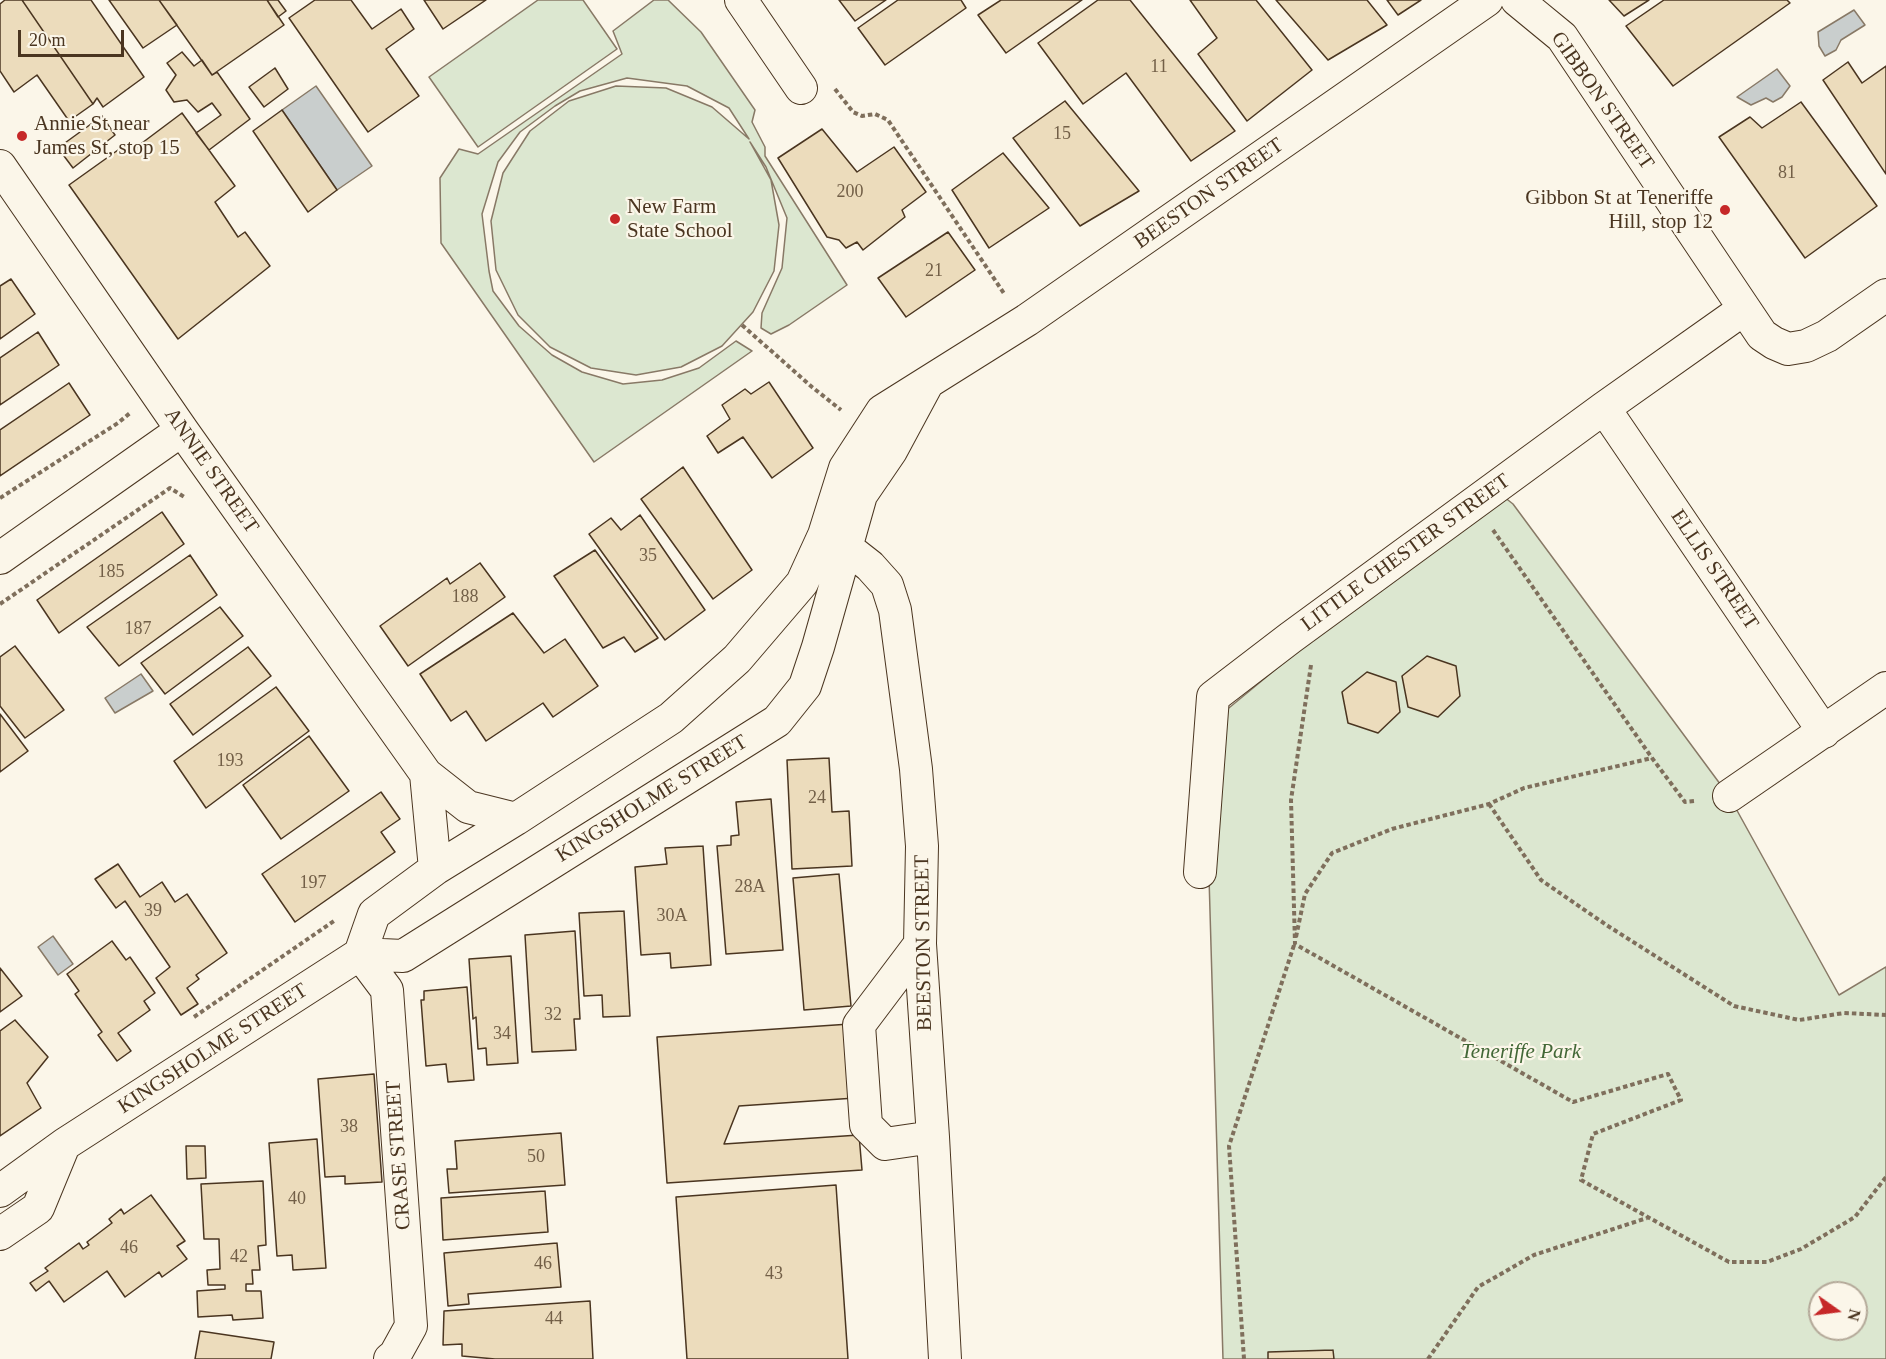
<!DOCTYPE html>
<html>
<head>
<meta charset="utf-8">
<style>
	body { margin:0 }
	#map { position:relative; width:1886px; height:1359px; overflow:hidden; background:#fbf6e9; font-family:Georgia,serif }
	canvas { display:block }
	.north { position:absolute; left:1808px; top:1281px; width:60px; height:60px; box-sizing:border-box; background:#fbf6e9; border:2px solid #b4a999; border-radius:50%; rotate:104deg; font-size:16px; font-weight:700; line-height:24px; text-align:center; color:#4a3520 }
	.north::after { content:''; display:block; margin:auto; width:21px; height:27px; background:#c62828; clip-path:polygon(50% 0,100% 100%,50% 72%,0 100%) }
	.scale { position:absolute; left:18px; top:30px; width:106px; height:27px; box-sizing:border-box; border:3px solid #4a3520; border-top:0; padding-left:8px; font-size:18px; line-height:21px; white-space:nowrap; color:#4a3520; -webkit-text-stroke:4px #fbf6e9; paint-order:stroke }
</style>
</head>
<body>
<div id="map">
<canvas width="1886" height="1359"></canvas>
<div class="north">N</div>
<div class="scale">20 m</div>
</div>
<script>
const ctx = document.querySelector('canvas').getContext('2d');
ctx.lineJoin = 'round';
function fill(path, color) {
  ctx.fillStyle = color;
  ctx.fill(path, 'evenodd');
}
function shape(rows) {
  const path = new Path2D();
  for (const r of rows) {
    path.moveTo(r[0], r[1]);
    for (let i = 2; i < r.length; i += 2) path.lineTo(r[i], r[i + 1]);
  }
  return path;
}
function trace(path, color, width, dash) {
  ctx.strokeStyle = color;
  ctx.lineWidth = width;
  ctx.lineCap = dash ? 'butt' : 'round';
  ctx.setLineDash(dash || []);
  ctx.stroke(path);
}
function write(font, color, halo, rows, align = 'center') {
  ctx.font = font + ' Georgia,serif';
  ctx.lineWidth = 4.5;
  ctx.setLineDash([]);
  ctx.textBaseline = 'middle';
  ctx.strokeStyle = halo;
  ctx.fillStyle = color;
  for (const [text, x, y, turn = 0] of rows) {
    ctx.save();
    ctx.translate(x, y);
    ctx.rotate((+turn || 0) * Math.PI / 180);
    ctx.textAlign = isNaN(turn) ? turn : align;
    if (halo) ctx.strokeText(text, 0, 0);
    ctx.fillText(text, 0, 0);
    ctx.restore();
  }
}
const green = shape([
	[538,0,583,0,617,49,478,147,429,77,538,0],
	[654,0,668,0,701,32,755,110,752,122,765,147,765,156,847,285,789,325,771,334,761,328,762,313,782,268,787,218,766,167,750,142,771,180,779,225,774,271,753,312,722,346,681,367,636,375,591,368,550,347,518,315,496,270,491,221,503,173,530,131,569,101,616,86,666,88,712,107,749,139,729,108,687,86,627,78,580,91,555,106,520,132,498,162,482,214,489,271,493,291,519,326,552,355,582,372,623,384,662,380,699,368,736,341,752,351,594,462,441,243,440,178,459,149,478,154,622,54,613,31,654,0],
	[1494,489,1513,504,1729,796,1839,995,1886,967,1886,1359,1223,1359,1209,877,1224,712,1494,489],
	[1820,1293,1856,1293,1856,1329,1820,1329,1820,1293]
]);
const water = shape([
	[1854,10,1865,25,1841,40,1836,50,1825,56,1819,46,1818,32,1854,10],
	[1777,69,1790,86,1782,97,1773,102,1766,98,1751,105,1737,97,1777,69],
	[316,86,372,166,337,190,282,110,316,86],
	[141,674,153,691,115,713,105,698,141,674],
	[53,936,73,964,58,975,38,947,53,936]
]);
const building = shape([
	[5,0,22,0,93,104,69,121,37,75,14,92,0,71,0,4,5,0],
	[22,0,91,0,144,77,103,107,97,98,93,104,22,0],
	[109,0,159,0,177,25,143,48,109,0],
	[159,0,267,0,284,25,212,75,159,0],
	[267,0,278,0,286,11,278,17,267,0],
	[315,0,351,0,372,29,401,9,414,29,386,49,419,96,368,132,289,18,315,0],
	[424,0,486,0,443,29,424,0],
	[839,0,886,0,855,21,839,0],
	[898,0,961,0,966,8,885,65,858,28,898,0],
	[1001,0,1082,0,1006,53,978,15,1001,0],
	[1098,0,1130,0,1235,131,1191,161,1126,73,1083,104,1038,43,1098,0],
	[1190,0,1256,0,1312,70,1247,121,1198,54,1217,38,1190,0],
	[1276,0,1367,0,1387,25,1328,60,1276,0],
	[1387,0,1421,0,1398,15,1387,0],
	[1609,0,1649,0,1624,16,1609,0],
	[1664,0,1787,0,1790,3,1673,86,1626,26,1664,0],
	[182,52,194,66,202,60,212,75,217,72,250,119,209,150,196,133,221,115,212,103,198,112,187,100,174,102,166,90,176,75,167,63,182,52],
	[1848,62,1862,83,1886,66,1886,174,1823,80,1848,62],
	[275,68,288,89,264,107,249,87,275,68],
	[1065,101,1139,191,1080,226,1013,138,1065,101],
	[1801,102,1877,206,1805,258,1719,137,1750,117,1762,128,1801,102],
	[282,110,337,190,308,212,253,131,282,110],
	[182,113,235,186,215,202,238,237,245,232,270,266,178,339,69,185,125,145,130,152,182,113],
	[102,116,115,135,73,168,58,148,102,116],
	[822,129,857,172,894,147,926,192,902,210,905,217,863,250,857,242,846,248,839,240,827,237,778,158,822,129],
	[1003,153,1049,208,989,248,952,190,1003,153],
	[948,232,975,270,906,317,878,278,948,232],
	[11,279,35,314,0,339,0,286,11,279],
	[38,332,59,365,0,405,0,358,38,332],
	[769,382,813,448,772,478,743,437,718,453,707,436,730,419,722,405,745,389,751,394,769,382],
	[69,383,90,415,0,476,0,430,69,383],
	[683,467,752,570,713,599,641,499,683,467],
	[162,512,184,544,59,633,37,600,162,512],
	[640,515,705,610,665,640,589,534,611,518,621,530,640,515],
	[595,550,658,638,635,652,624,637,603,648,554,576,595,550],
	[190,555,217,595,119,666,87,627,190,555],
	[480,563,505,597,408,666,380,626,447,578,450,584,480,563],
	[220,607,243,636,165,694,141,663,220,607],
	[513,613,544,653,565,639,598,686,553,717,543,703,486,741,466,711,451,721,420,674,513,613],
	[15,646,64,710,25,738,0,706,0,657,15,646],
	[248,647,271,676,193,735,170,704,248,647],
	[1427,656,1456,666,1460,696,1438,717,1408,707,1402,676,1427,656],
	[1367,672,1396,682,1400,712,1378,733,1348,723,1342,692,1367,672],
	[276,687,309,731,206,808,174,761,276,687],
	[0,714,28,751,0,772,0,714],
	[309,736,349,791,281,839,243,785,309,736],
	[829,758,832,812,849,811,852,866,792,869,787,760,829,758],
	[381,792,400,819,381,832,395,852,295,922,262,874,381,792],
	[771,799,783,950,726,954,717,846,731,845,731,836,739,835,736,802,771,799],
	[703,846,711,965,671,968,670,953,641,955,635,867,667,864,665,848,703,846],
	[118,864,140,897,162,882,175,902,187,894,227,953,196,975,199,979,187,988,198,1004,181,1015,156,978,170,967,125,901,116,908,95,879,118,864],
	[839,874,851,1006,804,1010,793,878,839,874],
	[624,911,630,1016,603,1017,602,995,584,996,579,913,624,911],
	[575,931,580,1019,574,1019,576,1050,532,1052,525,935,575,931],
	[112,941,126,960,130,957,155,993,144,1001,150,1010,118,1033,131,1051,117,1061,98,1035,102,1032,75,994,79,991,67,974,112,941],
	[511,956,518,1063,487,1065,486,1048,478,1049,476,1017,473,1019,469,959,511,956],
	[0,968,22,996,0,1012,0,968],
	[467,987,474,1080,448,1082,446,1064,426,1066,421,1000,424,1000,424,991,467,987],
	[15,1020,48,1057,27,1083,41,1108,0,1136,0,1031,15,1020],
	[850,1024,855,1098,739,1106,724,1144,859,1135,862,1170,667,1183,657,1037,850,1024],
	[374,1074,382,1182,345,1184,345,1176,325,1177,318,1079,374,1074],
	[561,1133,565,1185,449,1193,447,1169,457,1169,455,1141,561,1133],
	[317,1139,326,1268,293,1270,292,1255,277,1256,269,1143,317,1139],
	[186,1146,205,1146,206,1178,187,1179,186,1146],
	[263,1181,266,1245,258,1246,260,1270,252,1270,253,1284,246,1284,246,1291,261,1291,263,1318,233,1320,232,1315,198,1317,197,1291,225,1289,225,1285,208,1285,207,1270,220,1269,219,1239,204,1239,201,1184,263,1181],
	[836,1185,848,1359,687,1359,676,1197,836,1185],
	[545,1191,548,1232,443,1240,441,1198,545,1191],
	[151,1195,185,1241,177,1246,187,1259,162,1277,159,1272,125,1297,107,1271,64,1302,49,1281,36,1291,30,1283,48,1271,45,1268,79,1243,83,1249,89,1245,87,1242,112,1223,109,1219,121,1209,124,1214,151,1195],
	[557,1243,561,1287,468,1294,469,1304,448,1306,444,1253,557,1243],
	[590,1301,593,1359,495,1359,462,1356,462,1344,443,1345,444,1311,590,1301],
	[200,1331,274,1342,271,1359,195,1359,200,1331],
	[1333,1350,1334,1359,1268,1359,1268,1352,1333,1350]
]);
const path = shape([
	[835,89,853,112,862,116,875,114,888,120,1005,295],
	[742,325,812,387,841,410],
	[0,498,118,423,130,413],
	[1493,530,1652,758,1685,802,1695,801],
	[0,604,170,488,186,498],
	[1311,665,1291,800,1295,944,1573,1102,1668,1074,1681,1100,1593,1134,1581,1180,1729,1262,1767,1262,1801,1249,1855,1217,1886,1177],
	[1489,804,1541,880,1608,926,1734,1006,1799,1020,1844,1013,1886,1015],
	[1296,937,1305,894,1332,853,1392,829,1489,804,1524,788,1652,758],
	[194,1017,334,921],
	[1244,1359,1229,1146,1294,945],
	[1428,1359,1478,1287,1534,1255,1647,1218]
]);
const minor = shape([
	[741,0,801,88],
	[1517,0,1562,37,1762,335,1774,343,1788,349,1806,346,1827,336,1886,295],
	[0,166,182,430,426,774,468,807,516,819],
	[1604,408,1824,732],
	[831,539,847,548,870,566,887,585,895,610,916,769,922,846,920,944,933,1137,945,1359],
	[0,558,182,430],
	[426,774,435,869],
	[1729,796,1886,688],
	[1200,872,1213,697,1290,638,1604,408,1744,309],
	[920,944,859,1025,866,1125,885,1144,933,1137],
	[360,954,374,914,435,869,516,819,671,718,737,659,802,583,824,535,845,468,882,411,1027,320,1487,0],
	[360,954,387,990,411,1326,395,1355,390,1359],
	[0,1191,65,1144,360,954,403,956,777,721,805,686,818,647,861,495,891,451,927,384],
	[0,1234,38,1208,64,1145]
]);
const markers = [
	[22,136,6,"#c62828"],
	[1725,210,6,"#c62828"],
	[615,219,6,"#c62828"]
];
const numberNames = [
	["11",1159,67],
	["15",1062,134],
	["81",1787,173],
	["200",850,192],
	["21",934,271],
	["35",648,556],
	["185",111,572],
	["188",465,597],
	["187",138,629],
	["193",230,761],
	["24",817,798],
	["197",313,883],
	["28A",750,887],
	["39",153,911],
	["30A",672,916],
	["32",553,1015],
	["34",502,1034],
	["38",349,1127],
	["50",536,1157],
	["40",297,1199],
	["46",129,1248],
	["42",239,1257],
	["46",543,1264],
	["43",774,1274],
	["44",554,1319]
];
const streetNames = [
	["GIBBON STREET",1602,101,55],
	["BEESTON STREET",1209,194,-35],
	["ANNIE STREET",211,471,55],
	["LITTLE CHESTER STREET",1406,553,-36],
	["ELLIS STREET",1714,570,56],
	["KINGSHOLME STREET",652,799,-32],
	["BEESTON STREET",924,943,-91],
	["KINGSHOLME STREET",213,1049,-33],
	["CRASE STREET",399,1155,-94]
];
const poiNames = [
	["Annie St near",34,124],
	["James St, stop 15",34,148],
	["Gibbon St at Teneriffe",1713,198,"right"],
	["Hill, stop 12",1713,222,"right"],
	["New Farm",627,207],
	["State School",627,231]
];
const parkNames = [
	["Teneriffe Park",1521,1052]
];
fill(green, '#dce7d0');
trace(green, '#887966', 1.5);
fill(water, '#c9cecd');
trace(water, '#887966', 1.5);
fill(building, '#ecdcbc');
trace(building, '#4a3520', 1.5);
trace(minor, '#4a3520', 34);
trace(path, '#7f6f5c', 4, [4.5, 3]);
trace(minor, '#fbf6e9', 32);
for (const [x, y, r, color] of markers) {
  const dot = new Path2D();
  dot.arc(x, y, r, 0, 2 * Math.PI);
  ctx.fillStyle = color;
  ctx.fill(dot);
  trace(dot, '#fbf6e9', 2);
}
write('18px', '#725f47', null, numberNames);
write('21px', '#4a3520', '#fbf6e9', streetNames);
write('21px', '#4a3520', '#fbf6e9', poiNames, 'left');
write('italic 21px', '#436837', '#fbf6e9', parkNames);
</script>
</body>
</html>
